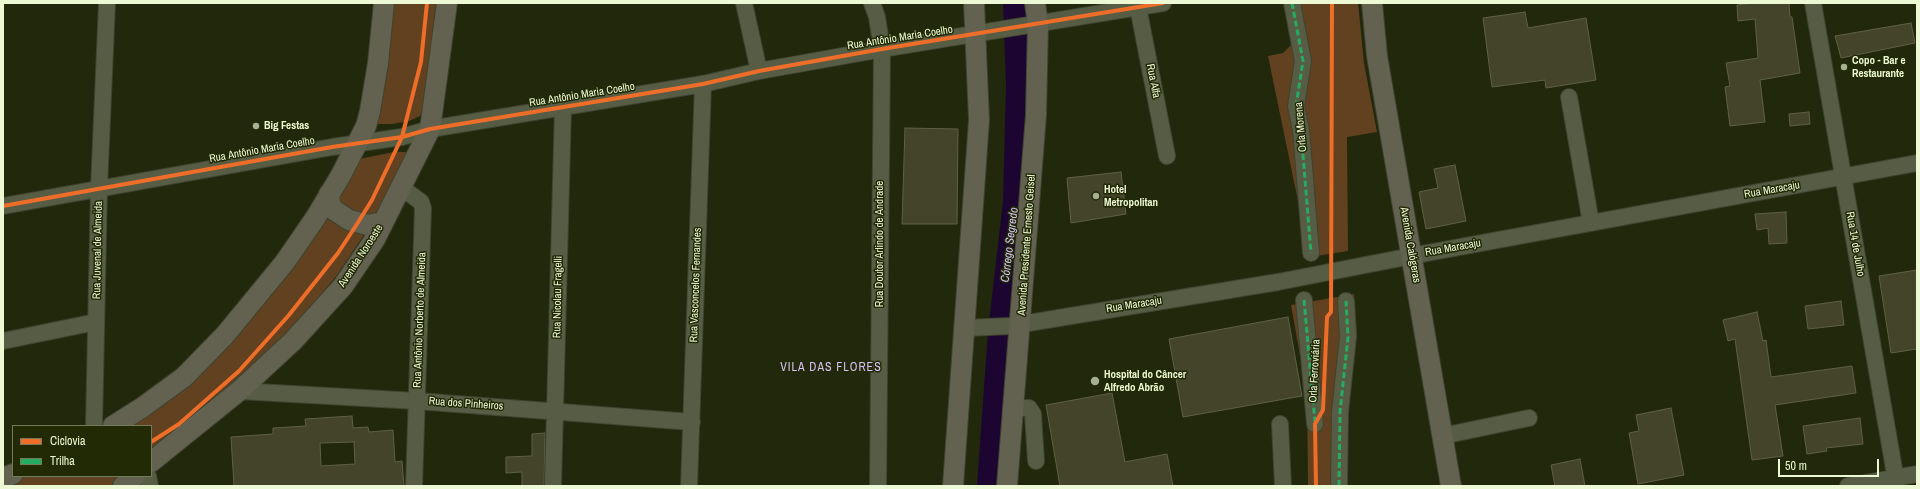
<!DOCTYPE html>
<html>
<head>
<meta charset="utf-8">
<style>
	body { margin:0 }
	#map { position:relative; width:1920px; height:489px; overflow:hidden; background:#22280c; font-family:"Archivo Narrow",sans-serif }
	canvas { display:block }
	.frame { position:absolute; inset:0; border:4px solid #edf8d5; pointer-events:none }
	.legend { position:absolute; left:12px; top:425px; width:140px; height:52px; box-sizing:border-box; background:#212905; border:1px solid #737c58; margin:0; padding:5px 7px; list-style:none; font-size:12px; color:#edf8d5 }
	.legend li { display:flex; align-items:center; gap:8px; height:20px }
	.legend b { width:20px; border:1px solid #737c58 }
	.scale { position:absolute; left:1778px; top:459px; width:101px; height:18px; box-sizing:border-box; border:2px solid #edf8d5; border-top:0; padding-left:5px; font-size:12px; line-height:14px; white-space:nowrap; color:#edf8d5; -webkit-text-stroke:3px #212905; paint-order:stroke }
</style>
</head>
<body>
<div id="map">
<canvas width="1920" height="489"></canvas>
<div class="frame"></div>
<ul class="legend">
<li><b style="height:5px;background:#ee6e29"></b>Ciclovia</li>
<li><b style="height:5px;background:#26ab63"></b>Trilha</li>
</ul>
<div class="scale">50 m</div>
</div>
<script>
const ctx = document.querySelector('canvas').getContext('2d');
ctx.lineJoin = 'round';
function fill(path, color) {
  ctx.fillStyle = color;
  ctx.fill(path, 'evenodd');
}
function shape(rows) {
  const path = new Path2D();
  for (const r of rows) {
    path.moveTo(r[0], r[1]);
    for (let i = 2; i < r.length; i += 2) path.lineTo(r[i], r[i + 1]);
  }
  return path;
}
function trace(path, color, width, dash) {
  ctx.strokeStyle = color;
  ctx.lineWidth = width;
  ctx.lineCap = dash ? 'butt' : 'round';
  ctx.setLineDash(dash || []);
  ctx.stroke(path);
}
function write(font, color, halo, rows, align = 'center') {
  ctx.font = font + ' "Archivo Narrow",sans-serif';
  ctx.lineWidth = 3;
  ctx.setLineDash([]);
  ctx.textBaseline = 'middle';
  ctx.strokeStyle = halo;
  ctx.fillStyle = color;
  for (const [text, x, y, turn = 0] of rows) {
    ctx.save();
    ctx.translate(x, y);
    ctx.rotate((+turn || 0) * Math.PI / 180);
    ctx.textAlign = isNaN(turn) ? turn : align;
    if (halo) ctx.strokeText(text, 0, 0);
    ctx.fillText(text, 0, 0);
    ctx.restore();
  }
}
const green = shape([
	[393,3,437,3,425,105,420,116,409,121,392,124,372,124],
	[1291,3,1358,3,1364,63,1377,132,1347,137,1348,251,1304,258,1298,201,1268,56,1283,53,1295,41],
	[394,152,407,152,403,166,376,217,337,275,294,327,240,380,151,453,151,426,122,426,187,381,359,159],
	[1354,294,1357,334,1346,424,1345,486,1308,486,1307,394,1291,305],
	[24,476,124,476,110,486,3,486,3,483]
]);
const river = shape([
	[989,486,1000,332,1015,202,1018,84,1015,3]
]);
const building = shape([
	[1754,3,1789,3,1790,17,1792,17,1800,73,1760,80,1765,122,1730,126,1725,87,1730,86,1726,63,1758,58,1755,19,1738,21,1737,5,1754,3],
	[1525,12,1528,28,1586,18,1596,80,1546,88,1545,80,1492,87,1483,18,1525,12],
	[1911,23,1915,43,1841,58,1835,36,1911,23],
	[1809,112,1810,124,1790,126,1789,114,1809,112],
	[905,128,958,129,957,224,902,224,905,128],
	[1455,165,1466,221,1426,229,1419,192,1438,188,1434,169,1455,165],
	[1121,172,1126,214,1071,223,1067,178,1121,172],
	[1786,212,1787,243,1769,244,1768,228,1757,230,1755,214,1786,212],
	[1917,270,1917,349,1891,353,1879,276,1917,270],
	[1841,301,1844,325,1808,329,1805,306,1841,301],
	[1757,312,1763,341,1766,340,1771,377,1852,366,1856,393,1775,405,1783,456,1752,460,1735,339,1728,341,1723,320,1757,312],
	[1288,317,1302,396,1183,417,1169,339,1288,317],
	[1112,393,1125,462,1167,454,1173,486,1060,486,1046,405,1112,393],
	[1671,408,1684,475,1638,484,1629,433,1639,431,1636,415,1671,408],
	[352,416,353,428,368,427,369,432,393,430,395,462,402,461,404,486,234,486,231,437,273,434,273,428,306,426,305,419,352,416],
	[354,442,355,464,321,466,320,443,354,442],
	[1860,418,1863,444,1826,448,1827,451,1807,454,1803,426,1860,418],
	[545,433,544,486,522,486,522,472,506,473,506,457,532,456,532,434,545,433],
	[1580,459,1585,486,1555,486,1551,465,1580,459]
]);
const minor = shape([
	[744,3,759,71],
	[872,3,877,17,882,49,878,486],
	[1292,3,1303,61,1296,106,1301,130,1311,253],
	[1813,3,1897,486],
	[1138,7,1167,156],
	[1569,97,1591,223],
	[402,188,421,202,423,208,414,486],
	[3,206,332,147,402,137,430,129,703,84,759,71,882,49,1163,3],
	[1304,300,1315,424],
	[965,328,1010,326,1278,282,1427,253,1917,163],
	[3,341,96,322],
	[239,391,417,401,692,422],
	[1013,408,1029,408,1033,414,1036,461],
	[1280,424,1283,486],
	[94,426,99,188,107,3],
	[1442,436,1529,418],
	[148,476,150,486],
	[553,486,563,107],
	[689,486,703,84],
	[1339,486,1340,412,1348,337,1346,301],
	[1848,486,1917,474]
]);
const major = shape([
	[1372,3,1377,56,1451,486],
	[329,194,330,204,334,210,349,220,368,225,383,222],
	[113,426,143,407,184,377,225,335,285,262,316,217,341,175,366,126,370,111,378,63,384,3],
	[151,462,239,391,293,341,343,286,375,239,430,129,447,3],
	[3,478,13,474],
	[123,486,135,476],
	[953,486,979,120,974,3],
	[1007,486,1036,115,1038,24,1035,3]
]);
const quiet = shape([
	[1292,3,1303,61,1296,106,1301,130,1311,253],
	[1304,300,1315,422],
	[1339,486,1340,412,1348,337,1346,301]
]);
const cycleway = shape([
	[3,206,332,147,402,137,430,129,703,84,759,71,882,49,1163,3],
	[151,442,179,424,239,371,289,315,338,253,357,224,372,200,402,137,421,62,427,3],
	[1316,486,1315,424,1323,410,1327,317,1331,312,1332,3]
]);
const markers = [
	[1844,67,4,"#a6af8f"],
	[256,126,4,"#a6af8f"],
	[1096,196,4,"#a6af8f"],
	[1095,381,5,"#a6af8f"]
];
const streetNames = [
	["Rua Antônio Maria Coelho",900,38,-9],
	["Rua Alfa",1153,81,79],
	["Rua Antônio Maria Coelho",582,95,-9],
	["Orla Morena",1301,127,-95],
	["Rua Antônio Maria Coelho",262,150,-10],
	["Rua Maracaju",1772,190,-10],
	["Rua Doutor Arlindo de Andrade",880,244,-90],
	["Rua 14 de Julho",1855,244,80],
	["Avenida Presidente Ernesto Geisel",1027,245,-86],
	["Avenida Calógeras",1410,245,80],
	["Rua Maracaju",1453,248,-10],
	["Rua Juvenal de Almeida",98,250,-89],
	["Avenida Noroeste",361,256,-57],
	["Rua Vasconcelos Fernandes",696,285,-88],
	["Rua Nicolau Fragelli",558,297,-89],
	["Rua Maracaju",1134,305,-9],
	["Rua Antônio Norberto de Almeida",420,320,-88],
	["Orla Ferroviária",1315,371,-87],
	["Rua dos Pinheiros",466,404,4]
];
const poiNames = [
	["Copo - Bar e",1852,61],
	["Restaurante",1852,74],
	["Big Festas",264,126],
	["Hotel",1104,190],
	["Metropolitan",1104,203],
	["Hospital do Câncer",1104,375],
	["Alfredo Abrão",1104,388]
];
const waterNames = [
	["Córrego Segredo",1010,245,-83]
];
const neighbourhoodNames = [
	["VILA DAS FLORES",831,368]
];
fill(green, '#61411f');
trace(river, '#1d0531', 24);
fill(building, '#434429');
trace(building, '#5f6046', 1);
trace(minor, '#3e442f', 18);
trace(major, '#3e442f', 22);
trace(minor, '#575d44', 16);
trace(major, '#636250', 20);
trace(quiet, '#26ab63', 3, [6, 3]);
trace(cycleway, '#ee6e29', 4);
for (const [x, y, r, color] of markers) {
  const dot = new Path2D();
  dot.arc(x, y, r, 0, 2 * Math.PI);
  ctx.fillStyle = color;
  ctx.fill(dot);
  trace(dot, '#212905', 1.5);
}
write('11px', '#edf8d5', '#212905', streetNames);
write('bold 11px', '#edf8d5', '#212905', poiNames, 'left');
write('italic 12px', '#d6c3f7', '#212905', waterNames);
ctx.letterSpacing = '1px';
write('12px', '#d7c2fb', '#212905', neighbourhoodNames);
ctx.letterSpacing = '0px';
</script>
</body>
</html>
